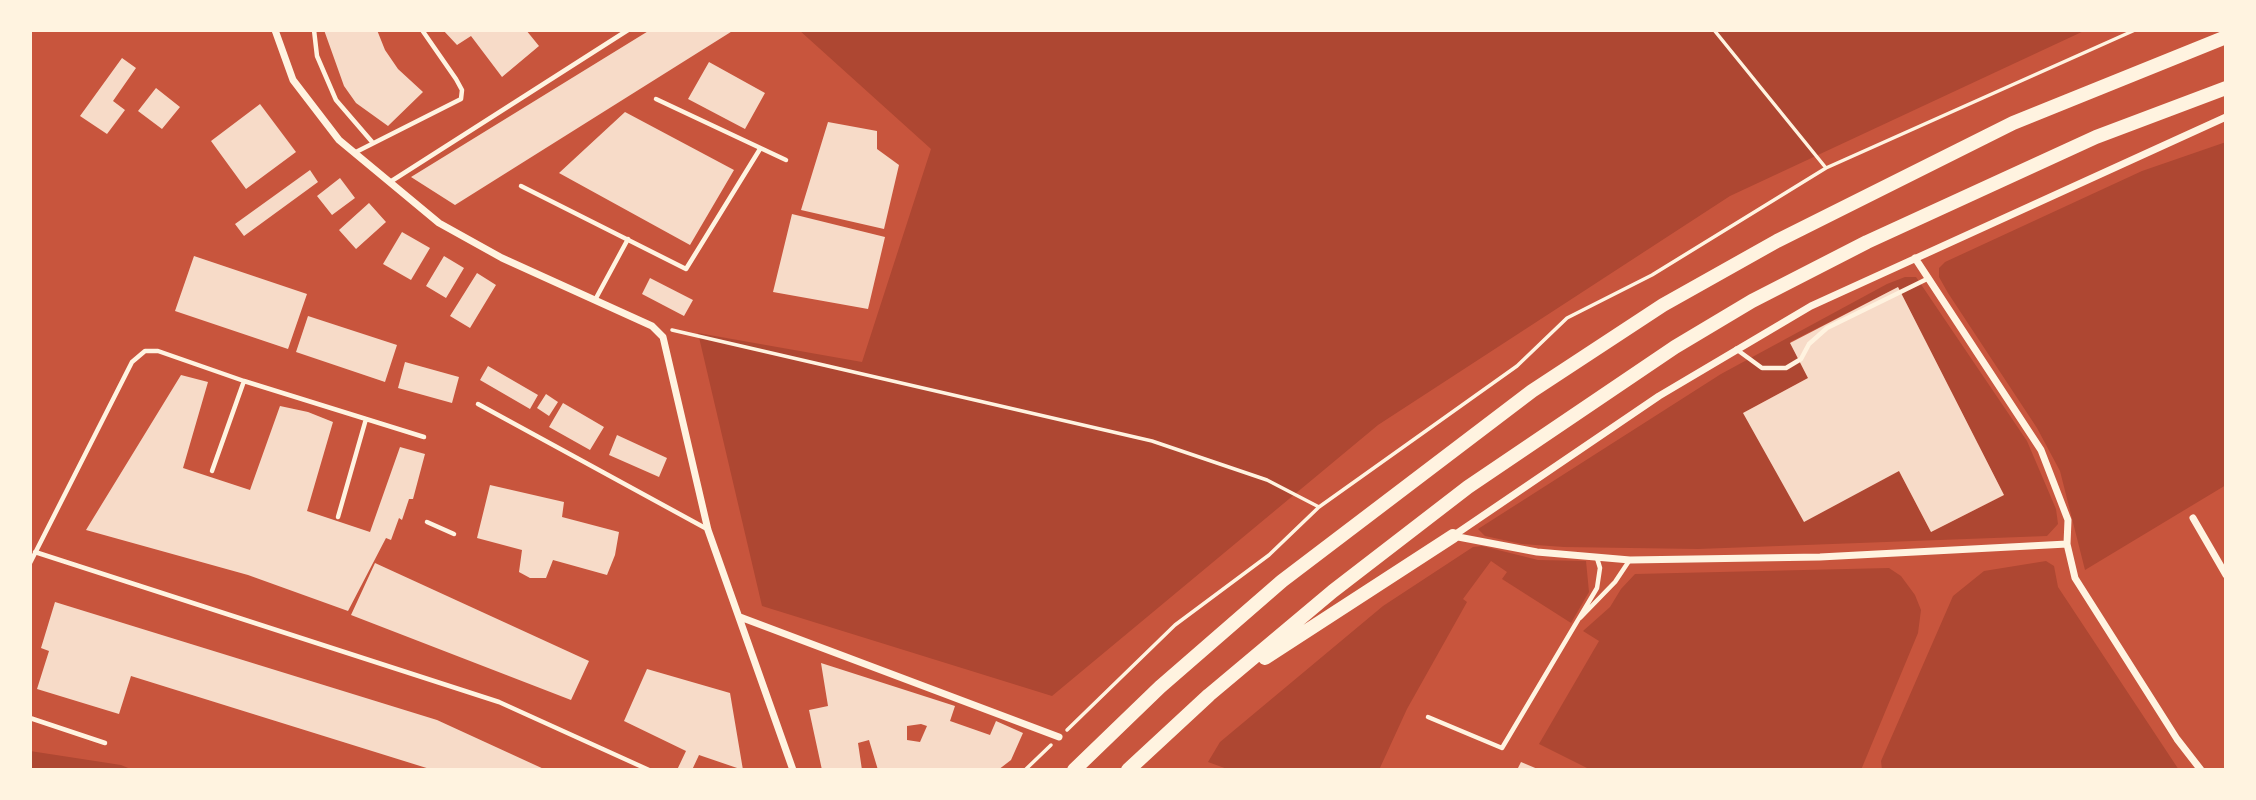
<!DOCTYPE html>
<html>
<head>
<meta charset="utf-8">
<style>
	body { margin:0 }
	#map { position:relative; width:2256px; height:800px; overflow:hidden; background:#c8553d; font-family:"Zilla Slab",serif }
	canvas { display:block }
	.frame { position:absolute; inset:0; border:32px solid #fff3e0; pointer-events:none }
</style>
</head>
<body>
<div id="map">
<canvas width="2256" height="800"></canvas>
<div class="frame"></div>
</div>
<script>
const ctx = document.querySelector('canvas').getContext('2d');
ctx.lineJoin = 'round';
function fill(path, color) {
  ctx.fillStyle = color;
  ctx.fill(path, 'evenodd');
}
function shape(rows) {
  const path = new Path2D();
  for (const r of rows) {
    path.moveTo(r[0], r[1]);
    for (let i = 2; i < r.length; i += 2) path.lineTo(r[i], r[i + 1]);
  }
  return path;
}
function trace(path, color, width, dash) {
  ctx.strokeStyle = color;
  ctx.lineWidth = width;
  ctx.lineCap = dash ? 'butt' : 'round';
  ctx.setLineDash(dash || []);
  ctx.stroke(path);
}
const green = shape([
	[799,30,2086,30,1730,196,1378,425,1052,696,762,606,698,333,862,362,931,149],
	[2226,142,2226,485,2085,570,2060,471,2037,428,1948,293,1939,277,1939,268,1945,262,2142,171],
	[1905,277,1916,277,2027,441,2056,509,2058,524,2047,536,1698,549,1564,547,1522,544,1485,536,1478,529,1721,374,1887,284],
	[1898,287,2004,495,1931,532,1899,471,1743,413,1808,378,1790,342],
	[1482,546,1538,560,1586,561,1589,592,1571,623,1502,579,1507,572,1491,561,1463,599,1467,602,1407,709,1379,770,1230,770,1208,762,1220,742,1383,606,1473,547],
	[2046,561,2054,566,2058,587,2179,770,1882,770,1881,761,1953,596,1984,571],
	[1889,568,1901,576,1915,595,1921,610,1918,633,1861,770,1591,770,1539,744,1599,641,1583,631,1610,607,1621,589,1635,574],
	[30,751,121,765,133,770,30,770]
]);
const building = shape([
	[324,30,377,30,385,50,398,69,423,92,388,126,356,103,344,86],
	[443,30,526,30,539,46,502,77,471,36,457,45],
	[650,30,734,30,455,205,411,177],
	[122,58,136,68,113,101,125,110,107,134,80,116],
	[709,62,765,93,745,129,688,99],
	[156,88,180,107,162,129,138,111],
	[260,104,296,152,246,189,211,141],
	[625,112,734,170,690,245,559,173],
	[828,122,877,131,877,149,899,165,884,229,801,210],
	[310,170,318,182,244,236,235,224],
	[340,178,355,198,332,215,317,196],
	[369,203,386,222,356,249,339,230],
	[792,214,885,237,868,309,773,292],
	[402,232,430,248,411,280,383,264],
	[194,256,307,294,288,349,175,311],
	[444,256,464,268,446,298,426,286],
	[477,273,496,285,470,328,450,316],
	[650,278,693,300,684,316,642,294],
	[1898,287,2004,495,1931,532,1899,471,1804,522,1743,413,1808,378,1790,343],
	[308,316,397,345,385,382,296,352],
	[405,362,459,377,452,403,398,388],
	[488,366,538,395,530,409,480,380],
	[181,375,208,382,183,468,250,490,280,406,308,412,333,422,307,511,370,532,400,447,425,454,413,499,409,499,402,520,399,518,391,540,386,538,348,611,248,575,86,530],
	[546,394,558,402,549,416,537,408],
	[563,403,604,427,590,450,549,427],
	[617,435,667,458,659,477,609,455],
	[490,485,564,502,562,517,619,532,615,555,607,575,553,560,546,578,530,578,519,572,522,550,477,538],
	[375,563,589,661,571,700,351,615],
	[55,602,437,720,546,770,433,770,131,676,119,714,37,689,49,651,41,648],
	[821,663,955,706,950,721,990,735,996,721,1023,733,1011,760,998,770,878,770,869,740,858,743,862,770,822,770,809,710,828,706],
	[921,724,927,726,920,742,907,740,907,726],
	[647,669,730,693,743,770,699,755,692,770,677,770,686,751,624,721],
	[1521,762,1540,770,1517,770]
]);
const path = shape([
	[1714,30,1826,168],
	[672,330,1152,441,1267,480,1319,507],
	[1067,730,1175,625,1269,555,1319,507,1517,366,1567,318,1652,275,1826,168,2135,30],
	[1025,770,1051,745]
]);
const service = shape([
	[314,30,317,56,336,100,373,143],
	[656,99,786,160],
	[354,153,461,99,462,90,456,79,422,30],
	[390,182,628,30],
	[521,186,686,269,760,149],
	[595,300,628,239],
	[1736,349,1762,368,1786,368,1801,359,1809,344,1827,328,1929,278],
	[244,381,424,437],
	[478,404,707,529],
	[338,517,366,419],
	[427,522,454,534],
	[35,552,499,702,649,770],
	[30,563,132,362,145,351,158,351,244,381,212,471],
	[1580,618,1615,582,1629,561],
	[1428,717,1502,748,1597,588,1600,568,1597,558],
	[30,718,105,743]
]);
const minor = shape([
	[275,30,293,80,339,140,439,223,502,258,652,326,663,337,708,530,793,770],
	[1915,258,2041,450,2068,520,2067,544,2075,578,2177,739,2201,770],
	[2193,518,2226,575],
	[1453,536,1659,396,1811,306,2226,117],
	[1453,536,1537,552,1630,560,1820,557,2067,544],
	[740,617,1059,737]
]);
const trunk = shape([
	[1265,658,1453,536],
	[1074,770,1160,687,1282,581,1532,391,1663,305,1777,241,2013,123,2226,37],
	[1128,770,1209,695,1333,591,1468,487,1675,347,1752,301,1867,242,2096,137,2226,88]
]);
fill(green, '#ae4732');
fill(building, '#f7dbc8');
trace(path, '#fff3e0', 3.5);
trace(service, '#fff3e0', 4.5);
trace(minor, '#fff3e0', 7);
trace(trunk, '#fff3e0', 14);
</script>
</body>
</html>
